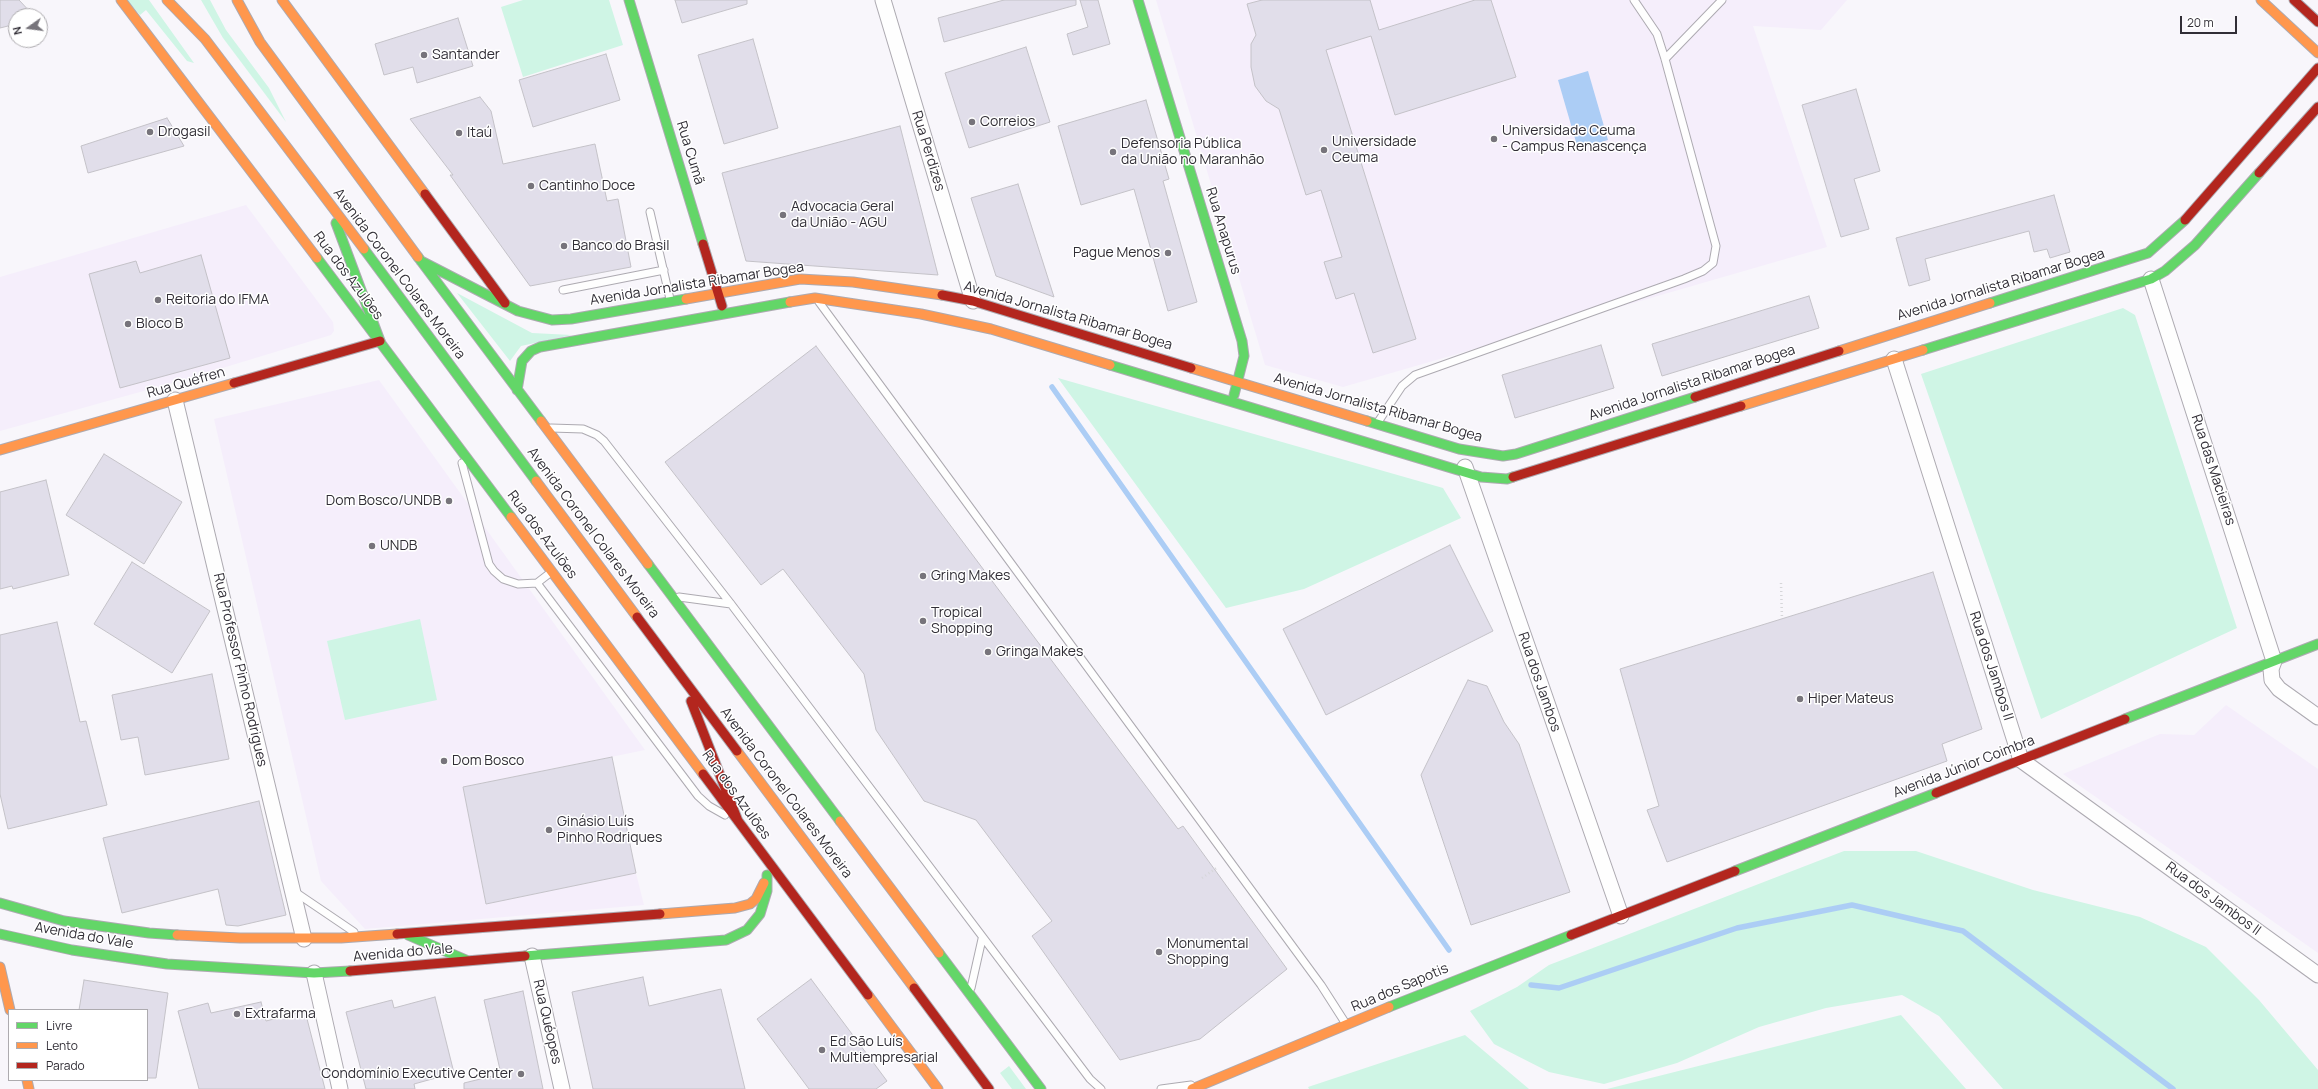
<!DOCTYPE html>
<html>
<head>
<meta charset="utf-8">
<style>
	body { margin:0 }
	#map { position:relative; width:2318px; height:1089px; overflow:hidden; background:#f8f6fb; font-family:Manrope,sans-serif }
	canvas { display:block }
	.legend { position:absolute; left:8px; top:1009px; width:140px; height:72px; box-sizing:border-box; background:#fff; border:1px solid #adabaf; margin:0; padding:5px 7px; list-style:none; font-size:12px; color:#312e36 }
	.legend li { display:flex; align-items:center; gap:8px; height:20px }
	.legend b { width:20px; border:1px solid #adabaf }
	.north { position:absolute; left:8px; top:8px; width:40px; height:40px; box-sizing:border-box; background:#fff; border:1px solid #adabaf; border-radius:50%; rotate:256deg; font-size:11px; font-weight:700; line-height:16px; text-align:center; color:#312e36 }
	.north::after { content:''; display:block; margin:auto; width:14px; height:18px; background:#77747b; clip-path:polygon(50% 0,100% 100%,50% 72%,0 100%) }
	.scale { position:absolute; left:2180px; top:16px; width:57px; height:18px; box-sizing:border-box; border:2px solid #312e36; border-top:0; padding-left:5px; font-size:12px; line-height:14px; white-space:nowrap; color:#312e36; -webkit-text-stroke:3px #fff; paint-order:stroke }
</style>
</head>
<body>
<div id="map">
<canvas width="2318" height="1089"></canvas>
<ul class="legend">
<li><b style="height:5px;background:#63d668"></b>Livre</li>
<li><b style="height:5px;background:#ff974d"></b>Lento</li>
<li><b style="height:5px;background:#b3261e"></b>Parado</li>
</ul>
<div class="north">N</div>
<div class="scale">20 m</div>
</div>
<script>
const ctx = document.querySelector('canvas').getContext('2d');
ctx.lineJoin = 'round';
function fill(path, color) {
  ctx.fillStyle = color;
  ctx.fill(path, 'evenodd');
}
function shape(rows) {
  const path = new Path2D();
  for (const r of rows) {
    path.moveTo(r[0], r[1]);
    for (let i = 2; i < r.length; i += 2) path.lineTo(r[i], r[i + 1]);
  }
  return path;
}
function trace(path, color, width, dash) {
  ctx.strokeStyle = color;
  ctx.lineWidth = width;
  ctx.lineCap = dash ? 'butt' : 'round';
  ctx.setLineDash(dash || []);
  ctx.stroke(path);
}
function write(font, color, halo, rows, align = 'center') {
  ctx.font = font + ' Manrope,sans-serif';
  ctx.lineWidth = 3;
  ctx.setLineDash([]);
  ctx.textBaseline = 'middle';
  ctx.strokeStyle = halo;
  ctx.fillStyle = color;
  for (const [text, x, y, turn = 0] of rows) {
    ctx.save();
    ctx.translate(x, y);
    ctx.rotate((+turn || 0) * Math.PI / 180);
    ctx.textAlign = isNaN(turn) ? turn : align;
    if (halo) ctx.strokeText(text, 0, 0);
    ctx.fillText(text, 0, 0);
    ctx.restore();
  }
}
const education = shape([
	[1156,0,1847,0,1821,30,1753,26,1827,247,1343,387,1265,365],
	[246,205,333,322,334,331,331,335,183,380,0,431,0,277],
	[379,380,645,750,463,787,486,904,636,873,644,905,365,929,321,881,214,419],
	[2226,705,2318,769,2318,953,2063,774,2160,734,2194,735]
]);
const green = shape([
	[127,0,149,0,194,63,187,61,146,10,140,15],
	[201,0,210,0,226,30,269,88,286,122,223,38],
	[523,0,609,0,623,45,523,77,501,7],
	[457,293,532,333,572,335,521,346,510,361],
	[2123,308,2135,315,2237,628,2041,719,1921,374],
	[1058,378,1443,488,1461,518,1304,589,1226,608],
	[420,619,437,700,345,720,327,641],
	[1844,851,1916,851,2033,890,2140,917,2206,947,2259,1000,2318,1070,2318,1089,2003,1089,1939,1016,1902,995,1826,1008,1759,1027,1677,1063,1604,1084,1549,1072,1494,1044,1470,1011,1517,987,1549,965],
	[1901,1015,1966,1089,1607,1089],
	[1465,1035,1529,1089,1309,1089,1308,1087],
	[1009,1066,1026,1089,1012,1089,1000,1073]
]);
const water = shape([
	[1588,71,1608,140,1578,149,1558,80]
]);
const stream = shape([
	[1052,387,1449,950],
	[1531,985,1559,988,1737,928,1852,905,1963,931,2173,1089]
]);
const building = shape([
	[0,0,19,0,34,16,16,16,16,24,0,28,0,0],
	[675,0,747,0,747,4,682,23,675,0],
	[1004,0,1076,0,1076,5,944,42,938,18,1004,0],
	[1080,0,1098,0,1110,44,1073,55,1067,34,1088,27,1080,0],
	[1262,0,1370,0,1379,30,1475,0,1491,0,1516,77,1395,115,1371,36,1326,50,1416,339,1373,353,1354,293,1336,299,1324,262,1342,257,1321,190,1306,195,1279,109,1266,101,1255,86,1251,67,1251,44,1256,35,1247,4,1262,0],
	[458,18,473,66,417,83,413,67,384,75,375,44,458,18],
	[753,39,778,128,724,144,698,55,753,39],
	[1026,47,1050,122,969,148,945,73,1026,47],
	[606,54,620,100,533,127,519,80,606,54],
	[1856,89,1880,171,1854,179,1869,229,1841,237,1802,105,1856,89],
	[480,97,491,111,503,164,595,144,607,201,618,199,631,267,530,286,450,175,453,175,410,119,480,97],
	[1146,100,1169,179,1163,181,1197,302,1168,311,1134,189,1081,205,1058,126,1146,100],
	[167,118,184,146,88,173,81,146,167,118],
	[900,126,938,275,746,261,722,173,900,126],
	[1018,184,1054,297,996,276,971,198,1018,184],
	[2054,195,2070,252,2050,258,2047,249,2034,252,2029,231,1925,259,1930,280,1909,286,1896,238,2054,195],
	[201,255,230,358,120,388,89,274,136,261,140,273,201,255],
	[1809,296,1819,328,1662,376,1652,344,1809,296],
	[1601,345,1614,388,1515,418,1502,375,1601,345],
	[816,346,1178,829,1183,826,1287,969,1200,1039,1120,1060,1032,936,1052,921,976,820,924,801,876,730,864,674,783,569,761,585,665,462,816,346],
	[104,454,182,502,144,564,66,515,104,454],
	[46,480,69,575,13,589,12,586,0,589,0,492,46,480],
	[1450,545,1493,631,1326,715,1283,629,1450,545],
	[132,562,210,611,172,673,94,624,132,562],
	[1933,572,1982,729,1942,744,1947,761,1667,862,1647,810,1659,806,1620,669,1933,572],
	[57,622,80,722,86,721,107,805,8,829,0,794,0,635,57,622],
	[212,674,229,759,145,775,138,737,121,740,112,695,212,674],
	[1468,680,1487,686,1504,722,1519,744,1570,892,1471,925,1421,775,1468,680],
	[612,757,636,873,486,904,463,787,612,757],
	[259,801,286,915,238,926,226,925,218,889,122,913,103,838,259,801],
	[643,977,649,1006,721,989,745,1089,593,1089,572,992,643,977],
	[811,979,887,1081,876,1089,809,1089,757,1019,811,979],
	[84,980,168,993,156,1078,147,1078,147,1010,79,1010,84,980],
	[523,991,543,1089,464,1089,464,1083,501,1074,484,1000,523,991],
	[435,997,454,1073,414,1084,415,1089,366,1089,346,1012,392,1000,394,1008,435,997],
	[261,1002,266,1021,305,1011,325,1089,199,1089,178,1011,208,1003,211,1013,261,1002]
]);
const path = shape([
	[1781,583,1782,619],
	[1202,878,1218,867]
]);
const lane = shape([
	[1665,59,1722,0],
	[650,212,670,299],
	[563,290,664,270],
	[819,302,1321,985,1346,1024],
	[1378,422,1402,386,1415,375,1684,279,1703,271,1713,263,1716,246,1665,59,1657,34,1634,0],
	[551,428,583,429,597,435,604,441,731,604,1090,1079,1101,1089],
	[462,463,489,564,494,571,503,579,518,584,537,583,550,573],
	[537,583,698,796,709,806,725,815],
	[679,597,731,604],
	[295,892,354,932],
	[971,988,982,939],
	[1161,1089,1191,1085]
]);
const street = shape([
	[883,0,973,301],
	[2151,279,2274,661,2271,669,2272,680,2279,689,2318,717],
	[1894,359,2021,760,2318,975],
	[175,400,304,939],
	[1465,467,1621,916],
	[532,956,562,1089],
	[314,973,340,1089]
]);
const fast = shape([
	[629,0,703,244],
	[1138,0,1242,341,1244,356,1234,395],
	[336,223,380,341],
	[364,249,536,481],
	[418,257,541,421],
	[317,258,511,517],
	[421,261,518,311,552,320,571,319,686,299],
	[1990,303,2148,253,2185,220],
	[1923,350,2151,279,2165,271,2195,245,2259,173],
	[1110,365,1481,477,1507,479,1513,477],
	[517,390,522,361,531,351,540,347,790,302],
	[1367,421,1459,449,1503,456,1516,454,1695,397],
	[648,564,840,821],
	[2125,719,2318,644],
	[1735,871,1936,793],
	[0,903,64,921,149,933,177,935],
	[0,934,72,950,167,964,314,973,350,971],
	[408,935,466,960],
	[939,953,1041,1089],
	[525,956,726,940,747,930,760,914,767,891,767,875],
	[1389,1007,1571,935]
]);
const slow = shape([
	[121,0,317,258],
	[167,0,205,39,364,249],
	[237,0,260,42,418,257],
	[282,0,425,194],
	[2261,0,2318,53],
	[686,299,800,279,853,282,942,295],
	[790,302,815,298,921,314,991,329,1110,365],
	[1839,351,1990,303],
	[1191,368,1367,421],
	[1741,406,1923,350],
	[541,421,648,564],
	[0,450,234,383],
	[536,481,637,617],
	[511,517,703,774],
	[737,751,914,988],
	[840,821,939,953],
	[660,914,735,908,750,904,756,899,764,883],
	[177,935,240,938,341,938,397,934],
	[0,967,10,1010],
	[868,995,938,1089],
	[27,1080,29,1089],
	[1192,1089,1389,1007]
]);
const jam = shape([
	[2294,0,2318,22],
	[2259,173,2318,107],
	[425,194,505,303],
	[2185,220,2318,68],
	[703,244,722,306],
	[942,295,973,301,1191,368],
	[234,383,380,341],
	[1695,397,1839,351],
	[1513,477,1741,406],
	[637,617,737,751],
	[691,701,738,821],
	[703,774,868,995],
	[1936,793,2125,719],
	[397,934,660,914],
	[1571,935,1735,871],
	[350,971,525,956],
	[914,988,989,1089]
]);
const markers = [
	[424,55,4,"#77747b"],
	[972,122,4,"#77747b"],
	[150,132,4,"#77747b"],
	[459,133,4,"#77747b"],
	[1494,139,4,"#77747b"],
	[1324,150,4,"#77747b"],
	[1113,152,4,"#77747b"],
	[531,186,4,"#77747b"],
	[783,215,4,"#77747b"],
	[564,246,4,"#77747b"],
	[1168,253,4,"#77747b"],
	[158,300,4,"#77747b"],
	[128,324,4,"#77747b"],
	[449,501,4,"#77747b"],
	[372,546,4,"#77747b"],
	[923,576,4,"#77747b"],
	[923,621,4,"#77747b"],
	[988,652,4,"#77747b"],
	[1800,699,4,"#77747b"],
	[444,761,4,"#77747b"],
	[549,830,4,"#77747b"],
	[1159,952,4,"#77747b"],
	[237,1014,4,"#77747b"],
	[822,1050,4,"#77747b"],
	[521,1074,4,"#77747b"]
];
const poiNames = [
	["Santander",432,55],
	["Correios",980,122],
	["Universidade Ceuma",1502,131],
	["- Campus Renascença",1502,147],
	["Drogasil",158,132],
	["Itaú",467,133],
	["Universidade",1332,142],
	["Ceuma",1332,158],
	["Defensoria Pública",1121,144],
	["da União no Maranhão",1121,160],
	["Cantinho Doce",539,186],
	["Advocacia Geral",791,207],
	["da União - AGU",791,223],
	["Banco do Brasil",572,246],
	["Pague Menos",1160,253,"right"],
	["Reitoria do IFMA",166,300],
	["Bloco B",136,324],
	["Dom Bosco/UNDB",441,501,"right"],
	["UNDB",380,546],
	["Gring Makes",931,576],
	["Tropical",931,613],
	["Shopping",931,629],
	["Gringa Makes",996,652],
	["Hiper Mateus",1808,699],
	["Dom Bosco",452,761],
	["Ginásio Luís",557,822],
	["Pinho Rodriques",557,838],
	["Monumental",1167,944],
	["Shopping",1167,960],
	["Extrafarma",245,1014],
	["Ed São Luís",830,1042],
	["Multiempresarial",830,1058],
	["Condomínio Executive Center",513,1074,"right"]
];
const streetNames = [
	["Rua Perdizes",928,151,73],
	["Rua Cumã",690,153,73],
	["Rua Anapurus",1223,231,73],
	["Avenida Coronel Colares Moreira",399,274,53],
	["Rua dos Azulões",348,276,53],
	["Avenida Jornalista Ribamar Bogea",697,284,-9],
	["Avenida Jornalista Ribamar Bogea",2001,285,-17],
	["Avenida Jornalista Ribamar Bogea",1068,316,16],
	["Rua Quéfren",186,383,-16],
	["Avenida Jornalista Ribamar Bogea",1692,383,-18],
	["Avenida Jornalista Ribamar Bogea",1378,408,16],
	["Rua das Macieiras",2213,470,72],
	["Avenida Coronel Colares Moreira",593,533,53],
	["Rua dos Azulões",542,535,53],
	["Rua dos Jambos II",1991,666,72],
	["Rua Professor Pinho Rodrigues",240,670,77],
	["Rua dos Jambos",1539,682,71],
	["Avenida Júnior Coimbra",1964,767,-21],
	["Avenida Coronel Colares Moreira",786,793,53],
	["Rua dos Azulões",736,795,54],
	["Rua dos Jambos II",2213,899,36],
	["Avenida do Vale",84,936,10],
	["Avenida do Vale",403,953,-5],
	["Rua dos Sapotis",1400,988,-23],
	["Rua Quéopes",547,1022,77]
];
fill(education, '#f5eefb');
fill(green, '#cff5e5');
fill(water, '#accdf5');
trace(stream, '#accdf5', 5.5);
fill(building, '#e1deea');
trace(building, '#c4c2c8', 1);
trace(lane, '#adaab1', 9);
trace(street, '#adaab1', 17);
trace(fast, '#adaab1', 11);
trace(slow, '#adaab1', 11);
trace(jam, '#adaab1', 11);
trace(path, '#d6d6d9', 2.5, [1, 3]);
trace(lane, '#fefefe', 7);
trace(street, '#fefefe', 15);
trace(fast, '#63d668', 9);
trace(slow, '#ff974d', 9);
trace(jam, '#b3261e', 9);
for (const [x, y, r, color] of markers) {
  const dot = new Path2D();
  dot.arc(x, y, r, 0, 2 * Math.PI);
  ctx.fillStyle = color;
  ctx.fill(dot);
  trace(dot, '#fff', 1.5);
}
write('14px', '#312e36', '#fff', poiNames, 'left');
write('14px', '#312e36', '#fff', streetNames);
</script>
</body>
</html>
